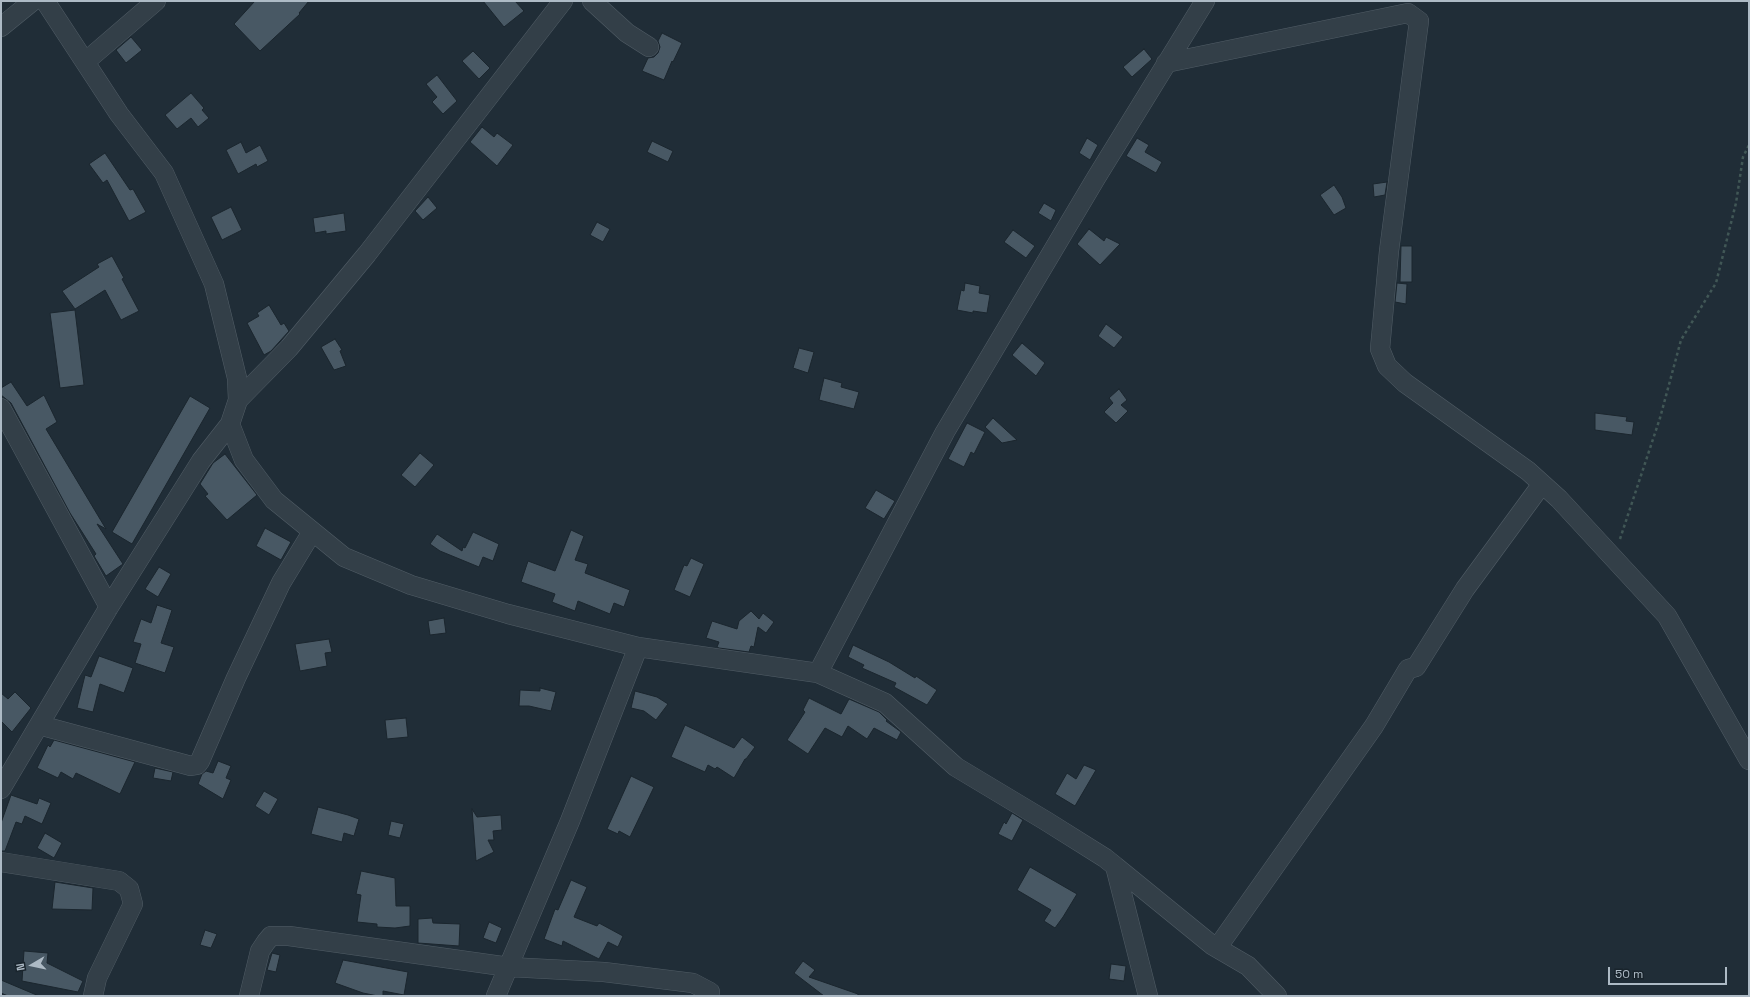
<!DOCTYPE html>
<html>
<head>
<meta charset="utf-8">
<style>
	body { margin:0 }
	#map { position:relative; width:1750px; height:997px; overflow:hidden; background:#202d37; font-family:"Space Grotesk",sans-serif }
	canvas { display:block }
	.frame { position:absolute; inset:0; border:2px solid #adbac5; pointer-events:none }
	.north { position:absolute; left:12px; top:945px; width:40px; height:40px; -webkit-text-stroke:3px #19242c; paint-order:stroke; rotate:261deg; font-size:11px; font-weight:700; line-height:16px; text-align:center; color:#adbac5 }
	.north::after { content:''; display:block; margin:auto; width:14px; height:18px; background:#adbac5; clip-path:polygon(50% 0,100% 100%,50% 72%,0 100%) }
	.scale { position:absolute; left:1608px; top:967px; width:119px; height:18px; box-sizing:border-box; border:2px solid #adbac5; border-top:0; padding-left:5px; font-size:12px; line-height:14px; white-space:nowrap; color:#adbac5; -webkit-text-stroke:3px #19242c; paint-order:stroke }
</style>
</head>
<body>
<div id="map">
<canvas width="1750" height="997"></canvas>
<div class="frame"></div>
<div class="north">N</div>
<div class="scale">50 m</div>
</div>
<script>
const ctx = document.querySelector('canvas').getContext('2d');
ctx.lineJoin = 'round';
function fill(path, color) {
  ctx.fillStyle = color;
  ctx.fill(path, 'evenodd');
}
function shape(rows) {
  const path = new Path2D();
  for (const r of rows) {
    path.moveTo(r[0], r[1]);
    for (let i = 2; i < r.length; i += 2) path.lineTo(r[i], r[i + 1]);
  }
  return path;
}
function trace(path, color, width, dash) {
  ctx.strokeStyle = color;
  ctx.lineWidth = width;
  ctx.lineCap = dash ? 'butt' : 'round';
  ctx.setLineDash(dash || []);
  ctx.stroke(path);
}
const building = shape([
	[255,1,309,1,299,13,300,14,260,51,234,24,255,1],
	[483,1,515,1,524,11,504,27,483,1],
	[662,33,682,43,673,62,672,61,664,80,642,71,648,58,654,57,658,53,660,47,658,41,662,33],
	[131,37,142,50,126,63,116,50,131,37],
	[1144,49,1152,59,1132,77,1123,67,1144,49],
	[473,51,490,68,479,79,462,61,473,51],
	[437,75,457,101,443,114,432,102,437,97,426,84,437,75],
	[191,93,204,108,202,110,209,118,198,127,191,118,177,129,165,115,191,93],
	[482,127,494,137,497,133,513,145,497,166,470,142,482,127],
	[1087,138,1098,145,1090,160,1079,153,1087,138],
	[1137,138,1149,145,1145,152,1162,162,1156,173,1126,156,1137,138],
	[652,141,673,151,668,162,647,152,652,141],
	[241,142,246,153,260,145,268,161,257,167,256,164,238,174,226,150,241,142],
	[105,153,130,190,133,189,146,212,129,221,107,180,103,183,89,164,105,153],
	[1387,182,1385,195,1374,197,1373,184,1387,182],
	[1334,185,1342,197,1346,208,1334,215,1320,195,1334,185],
	[428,197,437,208,423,220,415,211,428,197],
	[1044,203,1056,210,1051,221,1038,213,1044,203],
	[231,207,242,230,222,240,211,217,231,207],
	[344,213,346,231,326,234,326,231,315,233,313,218,344,213],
	[597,222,610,229,603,242,590,235,597,222],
	[1089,229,1104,241,1106,237,1120,244,1100,265,1077,244,1089,229],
	[1013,230,1035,246,1026,258,1004,242,1013,230],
	[1401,246,1412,246,1412,282,1400,282,1401,246],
	[112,256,124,278,122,279,139,311,121,320,105,290,75,309,62,291,99,267,97,264,112,256],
	[965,283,980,286,979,293,990,295,987,313,973,311,973,313,957,310,961,290,964,291,965,283],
	[1397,283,1407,284,1406,304,1395,302,1397,283],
	[269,305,281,325,284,323,289,331,271,351,264,355,247,323,259,316,257,313,269,305],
	[75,310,84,385,60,388,50,313,75,310],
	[1106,324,1123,337,1114,348,1098,336,1106,324],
	[335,339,342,350,340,351,346,366,334,370,321,347,335,339],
	[1022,343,1045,363,1036,376,1012,355,1022,343],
	[799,348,814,352,808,373,793,368,799,348],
	[824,378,842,383,841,387,859,392,854,409,819,400,824,378],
	[11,382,27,406,44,395,57,422,46,429,106,529,97,524,123,564,106,576,94,556,96,554,70,513,11,403,1,395,1,388,11,382],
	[1119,389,1127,400,1121,405,1128,411,1116,423,1104,412,1113,403,1109,398,1119,389],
	[190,396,210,408,132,544,112,532,190,396],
	[1595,413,1627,417,1626,421,1634,422,1632,435,1595,430,1595,413],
	[993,418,1017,440,1002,443,985,427,993,418],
	[967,423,985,432,974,454,971,452,964,467,948,459,967,423],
	[420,453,434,465,415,487,401,475,420,453],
	[225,454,257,495,227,520,205,496,208,494,200,484,213,463,225,454],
	[876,490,895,501,884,519,865,508,876,490],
	[265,528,291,542,281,560,256,546,265,528],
	[571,530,584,536,575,560,588,564,585,573,630,590,624,607,614,603,610,614,578,601,575,611,552,602,555,594,521,582,528,561,555,571,571,530],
	[473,532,499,544,493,561,483,557,479,567,440,551,430,544,437,534,462,551,463,547,465,548,473,532],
	[691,558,704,564,690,597,674,590,684,565,687,566,691,558],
	[159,567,171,574,158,597,145,589,159,567],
	[157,605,172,610,161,643,174,647,165,673,135,663,141,644,133,642,141,619,151,623,157,605],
	[751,611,759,619,763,613,774,622,766,633,758,627,754,647,751,646,749,652,719,648,717,647,719,642,706,638,712,621,737,629,739,621,751,611],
	[444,618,446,633,430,635,428,621,444,618],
	[329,639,332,652,325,653,327,666,300,671,295,644,329,639],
	[853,645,889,662,915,678,916,676,937,690,927,705,894,687,896,683,862,668,864,665,848,657,853,645],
	[99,656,133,668,124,693,100,684,93,712,77,708,85,675,91,677,99,656],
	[540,688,556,692,551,711,529,706,519,706,520,690,540,691,540,688],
	[635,691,657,697,668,704,656,720,644,711,631,708,635,691],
	[15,692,31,708,12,732,1,721,1,693,8,699,15,692],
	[809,698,841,714,849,699,879,712,887,720,886,721,901,732,897,740,874,728,867,739,848,726,842,737,825,728,808,754,787,740,805,712,803,710,809,698],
	[406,718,408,737,387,739,385,720,406,718],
	[685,725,734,748,742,737,755,747,746,759,745,759,734,778,717,767,715,769,708,765,705,772,671,757,685,725],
	[54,740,135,762,120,794,76,773,73,779,61,772,58,778,37,768,48,745,50,747,54,740],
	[218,761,231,766,226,778,231,780,223,799,198,784,202,774,206,771,213,773,218,761],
	[1084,765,1096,770,1075,806,1055,794,1067,773,1076,779,1084,765],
	[155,768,173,772,171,781,153,778,155,768],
	[631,776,654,787,630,837,619,831,618,834,607,829,631,776],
	[264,791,278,799,269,815,255,806,264,791],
	[11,795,37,804,39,798,51,803,42,824,25,816,22,824,16,822,5,851,1,851,1,823,11,795],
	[318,807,348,815,359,819,354,836,344,833,342,842,311,834,318,807],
	[472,809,477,817,501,815,502,830,493,831,494,840,488,840,494,852,476,861,472,809],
	[1012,813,1023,820,1012,841,998,834,1004,822,1006,824,1012,813],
	[391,821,404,824,400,838,388,835,391,821],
	[45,833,62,843,54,858,37,848,45,833],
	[1030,867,1077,894,1063,917,1055,928,1044,921,1051,910,1017,890,1030,867],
	[361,871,395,878,396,906,410,906,410,926,395,928,377,927,377,924,357,922,361,895,356,894,361,871],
	[571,880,587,887,574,917,597,926,599,923,623,936,618,947,608,942,599,959,563,941,562,946,544,939,555,909,558,910,571,880],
	[55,882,93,888,92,910,52,909,55,882],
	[432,918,433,923,460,924,459,946,418,943,418,919,432,918],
	[489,922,502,928,496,943,483,938,489,922],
	[205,930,217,934,211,948,200,945,205,930],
	[24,951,48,953,47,963,83,981,78,992,22,981,24,951],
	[272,953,280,955,276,972,267,970,272,953],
	[343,960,408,972,404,995,383,991,383,996,378,996,363,993,335,983,343,960],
	[803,961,815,970,809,977,858,994,858,996,824,996,794,973,803,961],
	[1111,964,1126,966,1124,981,1109,979,1111,964],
	[1,980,39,996,8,996,1,993,1,980]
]);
const path = shape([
	[1620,539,1660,418,1681,340,1716,283,1736,203,1743,157,1749,145]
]);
const minor = shape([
	[45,1,119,114,164,173,214,284,237,378,238,400,230,424,244,460,274,500,344,557,411,585,508,614,638,647,818,673,885,703,956,767,1046,821,1105,858,1115,866,1148,996],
	[592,1,627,33,649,47],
	[1,27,33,1],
	[85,62,156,1],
	[1166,63,1403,14,1408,13,1419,21,1389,251,1380,349,1387,366,1405,383,1528,471,1559,499,1667,616,1749,760],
	[238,400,289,348,367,254,563,1],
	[1,408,109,607],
	[818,673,945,432,1096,178,1205,1],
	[39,725,191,766,197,765,200,761,236,678,281,583,312,532],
	[1,789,109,607,201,461,230,424],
	[1,862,119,881,129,889,133,904,97,978,93,996],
	[1115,866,1212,945,1248,966,1277,996],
	[1217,948,1374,726,1408,669,1416,667,1465,589,1542,484],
	[249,996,260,951,266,942,271,936,289,936,509,967,604,972,693,983,710,992,707,996],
	[496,996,570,821,638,647]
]);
fill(building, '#485864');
trace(building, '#1b262e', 1);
trace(minor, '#515d66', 20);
trace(path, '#415756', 2.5, [3, 3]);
trace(minor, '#333f48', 19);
</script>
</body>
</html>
